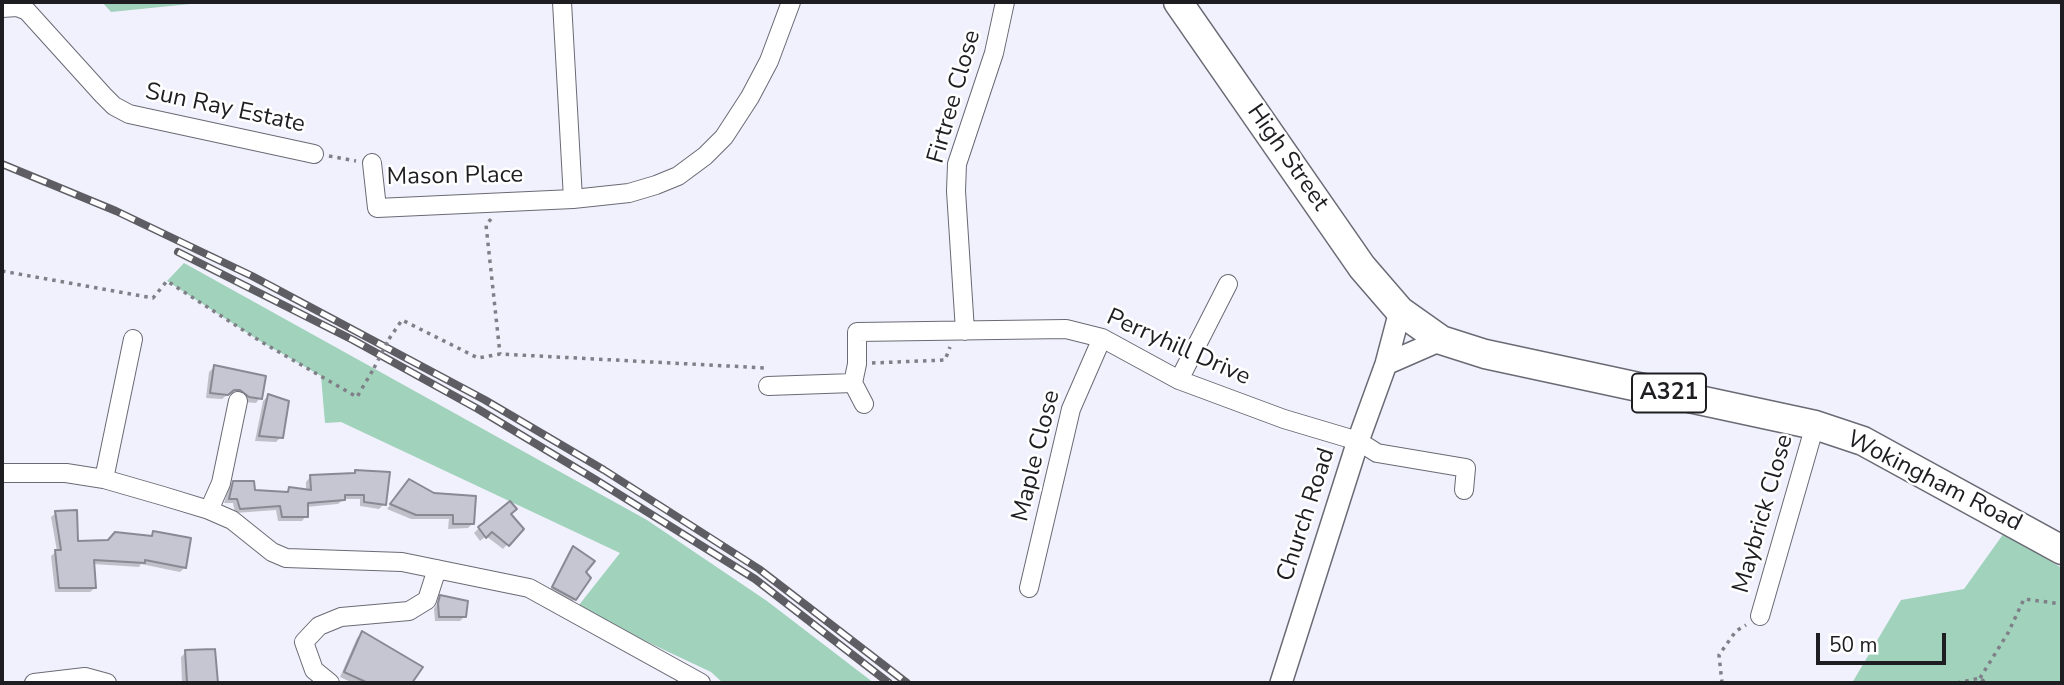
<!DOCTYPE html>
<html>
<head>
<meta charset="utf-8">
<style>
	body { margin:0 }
	#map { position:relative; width:2064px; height:685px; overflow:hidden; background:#f1f1fd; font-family:"Nunito Sans",sans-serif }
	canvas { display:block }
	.frame { position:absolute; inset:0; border:4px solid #1e1e22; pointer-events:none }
	.scale { position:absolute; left:1816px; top:633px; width:130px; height:32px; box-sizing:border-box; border:4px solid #1e1e22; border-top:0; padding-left:9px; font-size:21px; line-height:24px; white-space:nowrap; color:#1e1e22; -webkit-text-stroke:5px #fff; paint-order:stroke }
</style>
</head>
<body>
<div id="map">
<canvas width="2064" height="685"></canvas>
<div class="frame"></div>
<div class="scale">50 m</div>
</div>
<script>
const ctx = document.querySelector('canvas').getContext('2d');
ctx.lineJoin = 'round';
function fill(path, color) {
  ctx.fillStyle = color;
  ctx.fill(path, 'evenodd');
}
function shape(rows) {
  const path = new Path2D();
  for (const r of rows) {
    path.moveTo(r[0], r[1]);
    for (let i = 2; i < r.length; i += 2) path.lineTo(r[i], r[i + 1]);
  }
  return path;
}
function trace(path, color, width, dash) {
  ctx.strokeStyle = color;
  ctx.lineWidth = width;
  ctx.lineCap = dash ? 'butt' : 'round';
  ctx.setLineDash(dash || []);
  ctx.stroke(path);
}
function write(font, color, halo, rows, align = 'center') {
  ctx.font = font + ' "Nunito Sans",sans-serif';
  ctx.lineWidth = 5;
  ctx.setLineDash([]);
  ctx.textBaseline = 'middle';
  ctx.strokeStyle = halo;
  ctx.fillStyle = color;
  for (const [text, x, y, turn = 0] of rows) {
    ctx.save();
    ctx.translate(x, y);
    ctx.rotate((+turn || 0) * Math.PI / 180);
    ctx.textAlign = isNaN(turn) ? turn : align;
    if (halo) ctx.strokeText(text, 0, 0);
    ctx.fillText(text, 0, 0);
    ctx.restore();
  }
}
const green = shape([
	[102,2,210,2,111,12],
	[184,263,647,520,767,601,874,683,723,683,711,672,605,622,579,605,620,553,341,422,325,423,321,376,260,341,167,281],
	[2004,533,2062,568,2062,683,1852,683,1901,600,1964,589]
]);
const shadow = shape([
	[214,367,260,398,256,403,244,402,234,394,227,395,222,399,206,398,209,372],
	[268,396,281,437,276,442,255,441,263,401],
	[356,472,384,504,379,509,360,506,360,499,344,499,338,504,306,507,306,516,302,521,278,521,276,510,235,513,233,503,224,503,229,488,234,483,254,492,285,493,289,489,306,491,306,482,310,477,352,475],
	[405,486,473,523,468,528,448,529,449,519,411,519,387,509],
	[56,513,76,543,149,538,154,533,185,567,180,572,141,564,139,567,93,564,95,588,90,592,55,592,51,556,57,551,51,517],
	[509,515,521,529,503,549,486,536,480,541,474,533,479,528],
	[574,548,584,572,575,599,570,604,548,593],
	[441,597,465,616,460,621,435,621,434,609],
	[362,633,421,668,410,683,353,683,340,677,357,638],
	[214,651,217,683,182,683,181,657,186,652]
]);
const building = shape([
	[214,365,266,376,262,399,249,397,240,390,234,390,228,395,210,393,214,365],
	[268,394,289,401,283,438,259,436,268,394],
	[355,470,390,472,386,505,364,502,364,495,345,495,345,500,308,503,308,517,282,517,280,506,240,509,237,499,229,499,233,481,254,481,255,490,288,492,289,487,311,490,310,475,355,473,355,470],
	[409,479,434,493,476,496,474,524,453,524,453,515,416,515,390,504,409,479],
	[510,501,517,509,511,514,524,529,509,546,492,532,486,538,478,527,510,501],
	[77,510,78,541,108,540,115,532,152,536,153,531,191,538,186,568,145,560,145,563,94,560,96,588,59,588,55,550,61,550,55,511,77,510],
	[573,546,595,561,586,572,591,578,576,600,552,587,573,546],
	[440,595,468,601,466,617,439,617,438,603,440,595],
	[362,631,423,667,412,683,368,683,344,672,362,631],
	[215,649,218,683,187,683,185,650,215,649]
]);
const path = shape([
	[329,156,356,161],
	[491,219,486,225,500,354],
	[2,271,153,298,167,281,260,341,357,397,374,368],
	[389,339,402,320,478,358,500,354,766,368],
	[872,363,945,360,950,347],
	[1980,678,2008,633,2024,599,2062,604],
	[1722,683,1719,655,1736,631,1746,625],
	[1957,683,1980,678,1986,683]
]);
const minor = shape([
	[562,2,573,199],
	[2,8,17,7,27,11,103,95,114,106,129,114,314,154],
	[372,163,377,208,573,199,629,193,656,185,678,176,705,156,724,137,750,97,769,61,791,2],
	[965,331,956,191,957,164,994,53,1005,2],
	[1179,380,1228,284],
	[768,386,853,383],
	[864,404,853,383,857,364,857,332,1066,329,1102,338,1179,380,1284,419,1358,441,1377,453,1466,468,1464,490],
	[2,473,66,473,104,479,163,496,209,510,232,520,272,552,286,558,402,562,529,588,701,683],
	[104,479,133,339],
	[209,510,221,483,238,401],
	[1029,588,1071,409,1102,338],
	[1760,616,1815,425],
	[34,683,85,677,107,683],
	[330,683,314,670,304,642,319,626,341,617,409,611,427,600,437,569]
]);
const tertiary = shape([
	[1386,364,1441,340],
	[1281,683,1358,441,1386,364,1400,311]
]);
const primary = shape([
	[1178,2,1362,267,1400,311,1441,340,1485,354,1815,425,1863,441,2062,550]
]);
const rail = shape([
	[2,164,116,211,252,276,485,400,604,470,759,569,907,683],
	[178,252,353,340,478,409,596,480,755,579,889,683]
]);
const pathBridge = shape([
	[374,368,389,339]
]);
const shields = [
	[1669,393,74]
];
const shieldNames = [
	["A321",1669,393]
];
const streetNames = [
	["Firtree Close",955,97,-74],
	["Sun Ray Estate",225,109,12],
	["High Street",1287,158,55],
	["Mason Place",455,177,-1],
	["Perryhill Drive",1178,348,24],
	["Maple Close",1037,456,-76],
	["Wokingham Road",1934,482,27],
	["Maybrick Close",1764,514,-74],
	["Church Road",1307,515,-72]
];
fill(green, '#a1d2bb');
fill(shadow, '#0003');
fill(building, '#c5c6d2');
trace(building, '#898994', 2);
trace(minor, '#6a6a75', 20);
trace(tertiary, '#6a6a75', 24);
trace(primary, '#6a6a75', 31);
trace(path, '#7f7f87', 3.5, [3.5, 5]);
trace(minor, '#fff', 18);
trace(tertiary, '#fff', 21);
trace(primary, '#fff', 28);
trace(rail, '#5d5d63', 8);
trace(rail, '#fff', 5, [16]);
trace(pathBridge, '#7f7f87', 3.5, [3.5, 5]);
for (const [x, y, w] of shields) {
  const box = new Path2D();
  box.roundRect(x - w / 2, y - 19.5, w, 39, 5);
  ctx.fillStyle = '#fff';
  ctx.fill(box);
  trace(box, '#1e1e22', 2);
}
write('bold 23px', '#1e1e22', null, shieldNames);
write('24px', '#1e1e22', '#fff', streetNames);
</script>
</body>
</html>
